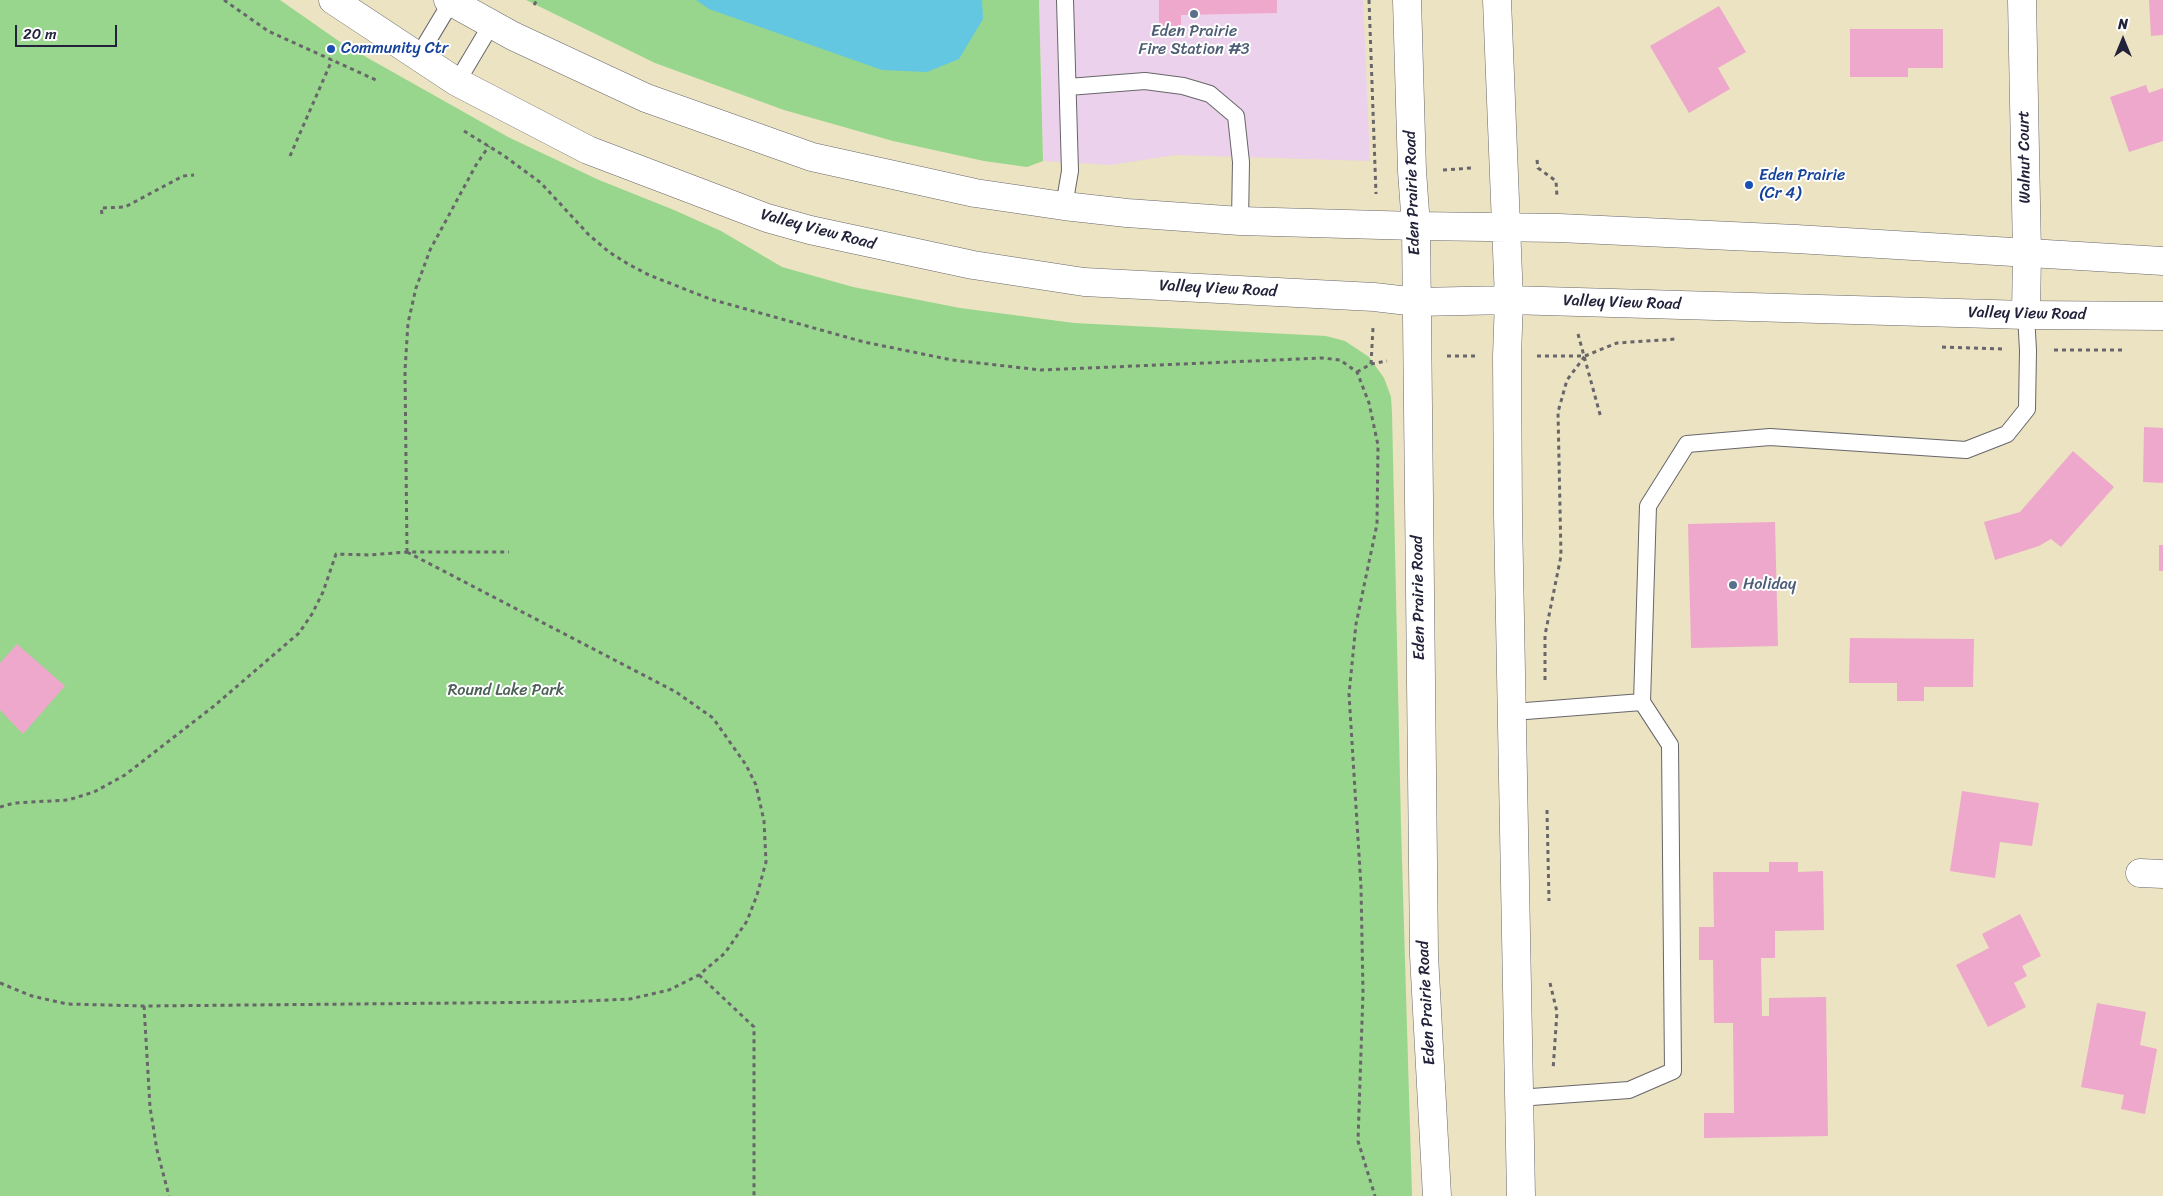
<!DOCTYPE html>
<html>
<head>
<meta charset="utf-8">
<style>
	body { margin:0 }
	#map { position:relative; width:2163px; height:1196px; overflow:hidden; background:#ebe3c1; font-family:Sriracha,sans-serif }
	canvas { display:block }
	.north { position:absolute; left:2098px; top:15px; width:50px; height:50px; -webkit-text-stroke:4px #fff; paint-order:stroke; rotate:0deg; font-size:14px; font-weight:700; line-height:20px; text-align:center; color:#22223b }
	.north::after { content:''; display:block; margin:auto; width:18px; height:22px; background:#22223b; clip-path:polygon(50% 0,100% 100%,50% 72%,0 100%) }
	.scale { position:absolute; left:15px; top:25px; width:102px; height:22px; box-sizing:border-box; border:2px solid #22223b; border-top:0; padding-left:6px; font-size:15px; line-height:18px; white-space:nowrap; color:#22223b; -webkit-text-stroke:4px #fff; paint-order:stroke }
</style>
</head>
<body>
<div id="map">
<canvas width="2163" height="1196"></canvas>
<div class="north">N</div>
<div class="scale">20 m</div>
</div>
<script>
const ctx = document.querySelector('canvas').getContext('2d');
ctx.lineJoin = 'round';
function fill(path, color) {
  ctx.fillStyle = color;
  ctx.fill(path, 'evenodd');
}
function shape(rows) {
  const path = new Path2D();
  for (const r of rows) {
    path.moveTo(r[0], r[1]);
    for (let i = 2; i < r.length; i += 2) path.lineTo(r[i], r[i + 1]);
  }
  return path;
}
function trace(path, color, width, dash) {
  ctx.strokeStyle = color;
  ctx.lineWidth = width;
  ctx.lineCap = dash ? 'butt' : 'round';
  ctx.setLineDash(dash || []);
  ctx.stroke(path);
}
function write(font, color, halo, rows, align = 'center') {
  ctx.font = font + ' Sriracha,sans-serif';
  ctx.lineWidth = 4;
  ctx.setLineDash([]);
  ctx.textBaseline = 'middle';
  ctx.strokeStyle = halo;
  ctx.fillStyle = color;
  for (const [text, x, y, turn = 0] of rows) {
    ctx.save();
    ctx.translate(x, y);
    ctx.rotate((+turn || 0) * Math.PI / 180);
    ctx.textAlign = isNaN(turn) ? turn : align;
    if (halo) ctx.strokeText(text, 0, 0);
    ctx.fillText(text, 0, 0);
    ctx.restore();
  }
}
const built = shape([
	[1039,0,1363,0,1370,161,1176,155,1110,165,1043,161]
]);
const green = shape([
	[0,0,280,0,343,44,508,137,599,180,674,210,721,231,782,267,853,287,960,308,1074,323,1326,336,1345,341,1369,357,1384,378,1391,397,1392,413,1401,826,1412,1196,0,1196],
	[526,0,1039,0,1043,161,1027,167,984,161,893,141,784,110,655,63]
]);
const water = shape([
	[696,0,982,0,983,19,959,59,927,72,882,70,709,9]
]);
const building = shape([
	[1159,0,1277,0,1277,13,1181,15,1181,26,1159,26],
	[2149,0,2163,0,2163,35,2151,36],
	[1719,6,1746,52,1718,68,1730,89,1689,113,1650,46],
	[1850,29,1943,29,1943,68,1908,68,1908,77,1850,77],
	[2146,85,2149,93,2163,88,2163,141,2129,152,2110,97],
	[2144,427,2163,428,2163,483,2143,482],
	[2073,451,2114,487,2061,547,2051,539,2039,546,1995,560,1984,522,2020,512],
	[1775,522,1778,646,1691,648,1688,524],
	[2159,545,2163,545,2163,571,2159,571],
	[1850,638,1974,639,1973,687,1924,687,1924,701,1897,701,1897,683,1849,683],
	[17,644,65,686,23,734,0,710,0,663],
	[1962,791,2039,803,2032,846,2000,842,1995,878,1950,871],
	[1769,862,1798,862,1798,872,1823,871,1824,930,1775,931,1775,958,1761,958,1762,1016,1769,1016,1769,998,1826,997,1828,1136,1704,1138,1704,1113,1734,1113,1733,1023,1714,1023,1713,960,1699,960,1699,927,1714,927,1713,872,1769,872],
	[2020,914,2041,956,2022,966,2027,976,2014,983,2026,1007,1988,1027,1956,965,1989,948,1982,934],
	[2097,1003,2146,1012,2140,1045,2157,1049,2145,1114,2121,1109,2124,1095,2081,1087]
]);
const path = shape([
	[224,0,268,31,376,80],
	[1369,0,1376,194],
	[534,5,537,0],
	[464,131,503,155,541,183,589,235,609,252,628,264,649,275,710,299,864,342,952,360,1041,370,1322,358,1340,360,1357,372,1369,403,1378,445,1377,524,1356,624,1349,694,1361,887,1363,992,1358,1141,1375,1196],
	[290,156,332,60],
	[1537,160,1538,168,1556,181,1557,197],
	[1443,170,1472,168],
	[102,214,101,208,125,207,183,176,194,175],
	[1578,334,1601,418],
	[1942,347,2003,349],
	[2054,350,2126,350],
	[1447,356,1476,356],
	[1537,356,1585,356,1617,343,1676,339],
	[1371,364,1373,328],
	[1357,372,1371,364,1387,361],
	[407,552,405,370,408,323,416,288,430,250,476,165,489,146],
	[1545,680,1545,635,1561,556,1558,412,1567,380,1585,356],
	[0,807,14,803,68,800,94,792,125,775,214,706,299,633,312,614,323,592,336,554,369,555,407,552,509,552],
	[1547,810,1549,901],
	[699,975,754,1027,754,1196],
	[0,983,32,996,67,1004,144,1006,564,1002,630,999,669,990,699,975,725,953,747,921,757,895,766,862,764,821,756,785,746,765,713,718,676,692,407,552],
	[1550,983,1557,1012,1553,1070],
	[144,1006,150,1107,157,1150,169,1196]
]);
const service = shape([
	[418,57,451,2],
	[457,82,491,25],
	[1068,87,1145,81,1183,86,1210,94,1236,116,1241,162,1240,221],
	[1064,206,1070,171,1065,0],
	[1513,712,1642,702],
	[1518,1098,1629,1090,1673,1071,1670,745,1642,702,1648,506,1687,444,1770,437,1966,450,2007,434,2027,409,2028,350,2026,315]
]);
const minor = shape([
	[2022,0,2027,253,2026,315],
	[2140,873,2163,874]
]);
const tertiary = shape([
	[333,0,457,82,588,150,767,218,810,230,973,265,1084,282,1374,297,1417,302],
	[448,0,513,36,646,98,812,157,975,193,1064,206,1127,213,1240,221,1416,226]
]);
const secondary = shape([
	[1407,0,1412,171,1416,226,1424,955,1437,1196],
	[1497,0,1509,300,1507,356,1508,515,1521,1196],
	[1416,226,1559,228,1796,239,2163,261],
	[1417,302,1509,300,2026,315,2163,316]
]);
const markers = [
	[1194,14,5,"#5c6f8a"],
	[331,49,5,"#1a4fb4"],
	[1749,185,5,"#1a4fb4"],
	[1733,585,5,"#5c6f8a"]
];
const serviceNames = [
	["Eden Prairie",1194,32],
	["Fire Station #3",1194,50],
	["Holiday",1743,585,"left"]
];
const transitNames = [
	["Community Ctr",341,49],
	["Eden Prairie",1759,176],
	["(Cr 4)",1759,194]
];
const streetNames = [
	["Walnut Court",2025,157,-91],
	["Eden Prairie Road",1413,193,-92],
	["Valley View Road",818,230,15],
	["Valley View Road",1218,289,3],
	["Valley View Road",1622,303,2],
	["Valley View Road",2027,314,1],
	["Eden Prairie Road",1419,598,-91],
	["Eden Prairie Road",1427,1003,-93]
];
const parkNames = [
	["Round Lake Park",506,691]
];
fill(built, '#ebd1eb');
fill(green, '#97d68c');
fill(water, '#63c7e1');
fill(building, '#eea8cb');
trace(service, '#68666a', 18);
trace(minor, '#68666a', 29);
trace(tertiary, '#68666a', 29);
trace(secondary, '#68666a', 29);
trace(path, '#68666a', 3, [4, 4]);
trace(service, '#fff', 16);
trace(minor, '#fff', 28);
trace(tertiary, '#fff', 28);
trace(secondary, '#fff', 28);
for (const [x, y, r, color] of markers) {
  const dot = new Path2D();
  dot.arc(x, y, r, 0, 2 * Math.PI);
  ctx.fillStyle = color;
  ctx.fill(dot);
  trace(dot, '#fff', 2);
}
write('16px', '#4e5e75', '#fff', serviceNames);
write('16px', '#164399', '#fff', transitNames, 'left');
write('16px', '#22223b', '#fff', streetNames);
write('16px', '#4b6157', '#fff', parkNames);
</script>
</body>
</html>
